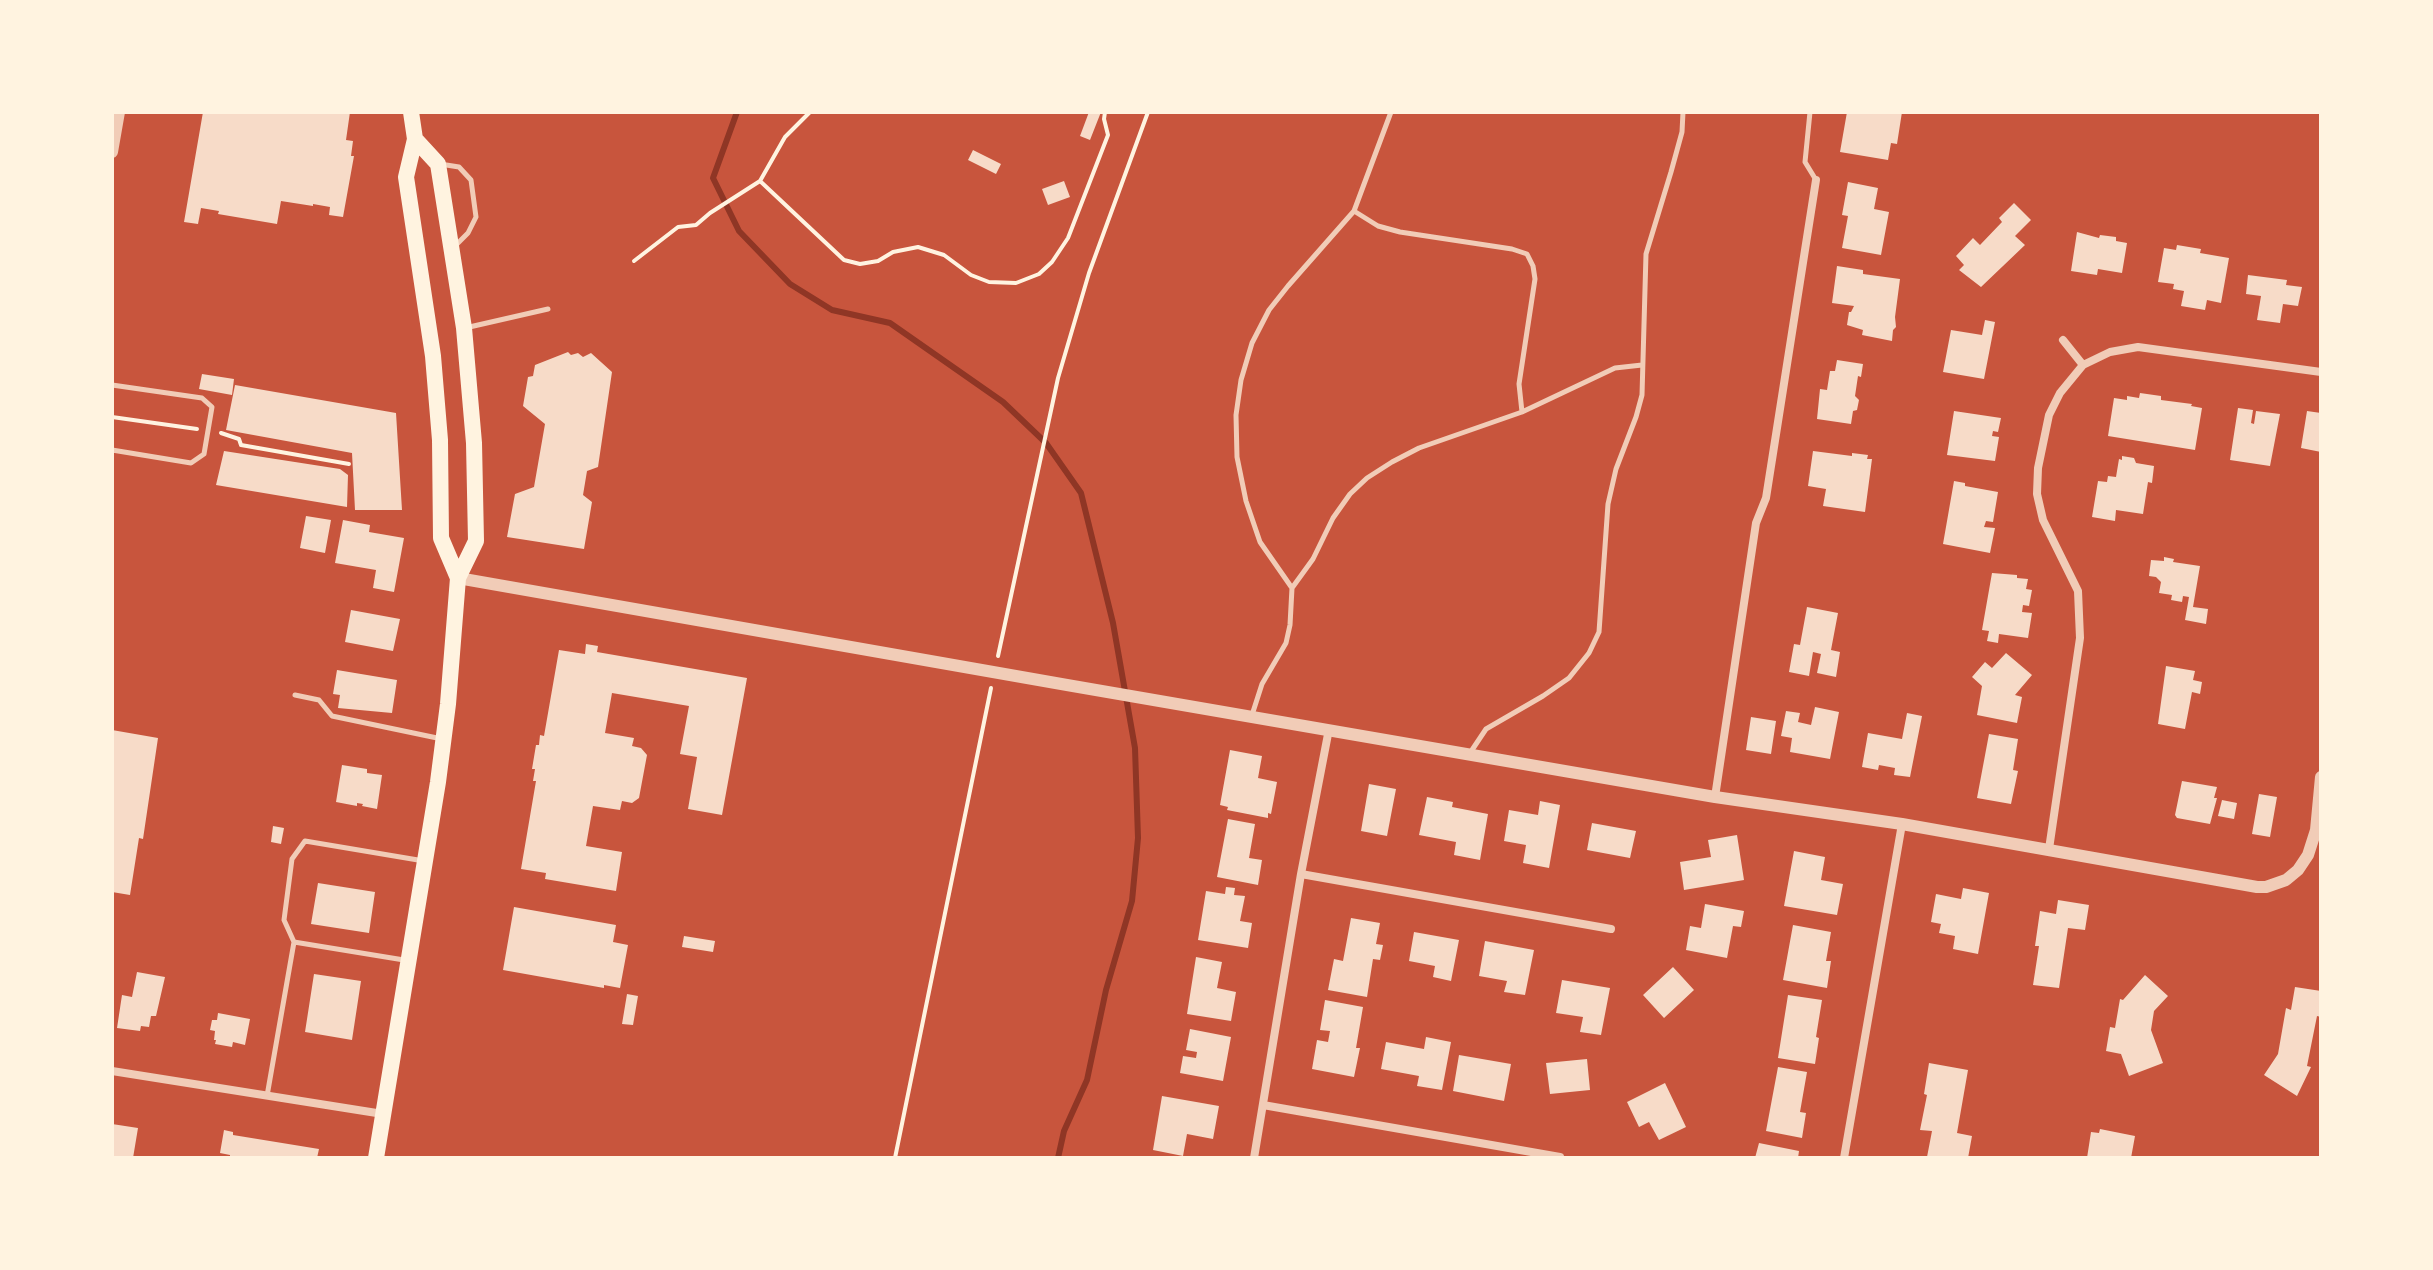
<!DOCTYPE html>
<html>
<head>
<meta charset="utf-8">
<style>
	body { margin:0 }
	#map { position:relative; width:2433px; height:1270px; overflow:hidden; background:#c8553d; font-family:"Open Sans",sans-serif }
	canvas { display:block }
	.frame { position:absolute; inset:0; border:114px solid #fff3e0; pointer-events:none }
</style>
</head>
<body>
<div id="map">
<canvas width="2433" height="1270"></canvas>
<div class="frame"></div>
</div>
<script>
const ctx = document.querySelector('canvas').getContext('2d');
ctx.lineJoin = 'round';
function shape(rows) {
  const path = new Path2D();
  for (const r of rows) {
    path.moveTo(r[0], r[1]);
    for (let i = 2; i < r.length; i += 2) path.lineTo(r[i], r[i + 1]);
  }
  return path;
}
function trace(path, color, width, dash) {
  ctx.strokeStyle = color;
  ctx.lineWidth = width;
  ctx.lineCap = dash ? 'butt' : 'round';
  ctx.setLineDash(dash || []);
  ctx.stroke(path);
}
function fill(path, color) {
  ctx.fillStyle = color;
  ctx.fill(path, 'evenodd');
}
const stream = shape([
	[737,112,713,178,739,231,790,284,832,310,890,323,1003,402,1046,443,1081,493,1113,623,1135,748,1138,838,1132,901,1106,990,1087,1080,1064,1131,1058,1158]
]);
const building = shape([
	[203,112,350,112,346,140,353,141,351,156,354,156,343,217,329,215,330,207,313,204,313,206,281,201,277,224,218,214,219,211,201,208,198,224,184,222],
	[1089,112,1101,112,1090,140,1080,136],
	[1847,112,1902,112,1897,144,1891,143,1888,160,1840,152],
	[973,150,1001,164,996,174,968,160],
	[1064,181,1070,197,1048,205,1042,189],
	[1848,182,1878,188,1874,209,1889,212,1881,255,1842,248,1848,216,1842,215],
	[2014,203,2031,220,2015,236,2025,245,1981,287,1959,270,1964,265,1956,256,1973,238,1980,245,2002,222,1999,218],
	[2077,232,2099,238,2100,235,2116,237,2116,241,2127,243,2122,273,2098,269,2097,275,2071,271],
	[2177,245,2201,249,2200,253,2229,258,2221,303,2207,300,2205,310,2181,306,2184,291,2173,289,2174,284,2158,282,2164,248,2176,250],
	[1837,266,1863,270,1863,274,1900,279,1895,317,1896,327,1893,330,1892,341,1862,335,1863,330,1847,325,1849,312,1851,312,1854,306,1832,303],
	[2248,275,2287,280,2286,285,2302,287,2298,306,2283,304,2280,323,2257,320,2261,296,2246,294],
	[1985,320,1995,322,1984,379,1943,372,1951,330,1982,335],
	[568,352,571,355,578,353,583,357,591,353,612,372,598,467,587,471,583,495,592,502,584,549,507,537,515,494,534,487,545,424,523,406,528,377,533,376,535,365],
	[1837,360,1863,364,1861,377,1858,376,1855,396,1859,400,1857,410,1853,411,1851,424,1817,419,1820,389,1827,390,1830,371,1835,371],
	[202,374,234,379,232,395,199,389],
	[235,385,396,413,402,510,355,510,352,453,226,430],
	[2140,393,2161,396,2161,400,2192,404,2191,406,2202,408,2195,450,2108,436,2114,398,2127,400,2127,396,2139,398],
	[2238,408,2253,410,2251,423,2254,424,2256,411,2280,414,2270,466,2230,460],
	[1954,411,2001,418,1998,432,1993,431,1992,436,1999,437,1995,461,1947,455],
	[2307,411,2321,413,2321,452,2301,448],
	[224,451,340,469,348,475,347,507,216,485],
	[1813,451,1852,456,1852,453,1868,455,1867,459,1872,459,1865,512,1823,506,1826,489,1808,486],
	[2122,456,2134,458,2136,463,2154,466,2152,483,2148,482,2143,514,2116,510,2115,521,2092,517,2098,481,2107,482,2108,476,2116,477,2119,459,2122,460],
	[1954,481,1965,483,1965,486,1998,492,1993,522,1986,521,1984,527,1995,528,1990,553,1943,544],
	[306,516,331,520,325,553,300,548],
	[343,520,370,525,369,532,404,538,394,592,373,588,376,570,335,563],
	[2164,557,2174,559,2173,562,2200,566,2193,607,2208,609,2206,624,2185,620,2189,597,2183,596,2182,602,2171,600,2172,595,2159,593,2161,582,2156,577,2149,576,2151,560,2164,561],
	[1992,573,2017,575,2017,578,2028,579,2026,589,2032,590,2029,606,2023,605,2022,612,2032,613,2028,638,1999,634,1998,643,1987,641,1989,631,1982,630],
	[1807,607,1838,613,1831,650,1840,652,1836,677,1817,673,1821,654,1813,652,1809,676,1789,672,1794,644,1800,645],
	[351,610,400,619,393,651,345,642],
	[586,644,598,646,597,652,747,678,722,815,688,809,697,757,680,754,689,706,612,693,605,733,634,738,632,746,641,748,647,755,639,798,632,803,622,801,620,810,593,806,586,846,622,852,616,891,545,879,546,873,521,869,536,781,533,781,535,769,532,769,536,745,539,745,540,735,544,736,559,650,585,654],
	[2006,653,2032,675,2015,695,2022,697,2017,723,1977,715,1982,686,1972,677,1985,662,1992,668],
	[2166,666,2195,671,2193,680,2202,682,2200,694,2192,692,2185,729,2158,724],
	[337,670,397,680,392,713,338,708,340,695,333,694],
	[1815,707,1839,712,1830,759,1790,752,1792,738,1781,736,1786,711,1800,713,1798,722,1811,725],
	[1907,713,1922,716,1910,777,1894,775,1895,768,1879,765,1878,770,1862,767,1868,733,1902,739],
	[1751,717,1776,721,1771,754,1746,750],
	[112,730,158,738,143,839,139,838,130,895,112,892],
	[1989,734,2018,739,2013,770,2018,771,2011,804,1977,798],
	[1230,750,1262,756,1258,778,1277,782,1271,814,1268,813,1268,818,1227,810,1228,807,1220,805],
	[342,765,367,769,367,773,382,775,377,809,362,806,363,804,357,803,357,806,336,802],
	[2182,781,2217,787,2214,798,2217,798,2210,824,2177,818,2175,815],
	[1369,784,1396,789,1387,836,1361,831],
	[2259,794,2277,797,2270,837,2252,834],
	[1427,797,1453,802,1452,807,1488,814,1480,860,1454,855,1456,842,1419,835],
	[2222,800,2237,803,2234,819,2218,816],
	[1540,801,1560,805,1549,868,1523,863,1526,845,1504,841,1509,810,1538,815],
	[1228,819,1255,824,1249,858,1262,860,1258,885,1217,877],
	[1592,823,1636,831,1630,858,1587,850],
	[273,826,284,828,281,844,271,842],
	[1737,835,1744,880,1684,890,1680,862,1711,857,1708,840],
	[1794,851,1825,857,1821,880,1843,884,1837,915,1784,906],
	[318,883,375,892,369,933,311,924],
	[1226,887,1235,888,1234,895,1245,896,1240,921,1252,923,1248,948,1198,940,1206,891,1225,894],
	[1963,888,1989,893,1978,954,1953,949,1955,936,1939,933,1941,924,1931,922,1936,894,1961,899],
	[2058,900,2089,905,2085,930,2068,928,2059,988,2033,985,2039,946,2035,946,2040,911,2056,914],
	[1705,904,1744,911,1741,927,1733,926,1727,958,1686,950,1690,926,1701,928],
	[514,907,616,925,613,942,628,945,620,988,604,985,604,988,503,970],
	[1351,918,1380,923,1376,944,1383,945,1380,960,1373,959,1367,997,1328,990,1334,959,1343,961],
	[1793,925,1831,932,1826,961,1831,961,1827,988,1783,980],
	[1414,932,1459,940,1451,981,1433,977,1435,966,1409,961],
	[684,936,715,941,713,952,682,947],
	[1485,941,1534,950,1525,995,1504,992,1507,981,1479,976],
	[1196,957,1222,962,1217,988,1236,992,1231,1021,1187,1014],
	[1673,967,1694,990,1664,1018,1643,995],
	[137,972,165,977,156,1016,151,1016,149,1027,141,1026,140,1031,117,1028,122,995,132,997],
	[314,974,361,981,352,1040,305,1032],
	[2145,975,2168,996,2154,1011,2151,1030,2163,1063,2129,1076,2121,1054,2106,1051,2110,1027,2115,1028,2120,999,2123,1000],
	[1562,980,1610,988,1601,1035,1580,1032,1583,1017,1556,1013],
	[2295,987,2321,991,2321,1017,2317,1016,2307,1066,2311,1067,2297,1096,2264,1075,2278,1054,2286,1008,2291,1010],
	[627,994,638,996,633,1025,622,1024],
	[1788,995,1822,1000,1816,1037,1819,1038,1815,1064,1778,1058],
	[1325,1000,1363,1007,1356,1048,1360,1048,1354,1077,1312,1069,1317,1040,1328,1042,1330,1031,1320,1030],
	[218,1013,250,1019,245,1045,233,1042,232,1047,215,1044,216,1040,214,1040,215,1031,210,1030,212,1020,217,1020],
	[1190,1029,1231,1037,1223,1081,1180,1073,1183,1056,1196,1058,1197,1052,1186,1050],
	[1426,1037,1451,1042,1442,1090,1417,1086,1419,1076,1381,1069,1386,1042,1424,1049],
	[1459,1055,1511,1064,1504,1101,1453,1091],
	[1587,1059,1590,1090,1550,1094,1546,1063],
	[1929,1063,1968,1070,1957,1133,1972,1136,1968,1158,1927,1157,1932,1131,1920,1130,1927,1095,1924,1094],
	[1778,1067,1807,1072,1800,1112,1806,1113,1802,1138,1766,1131],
	[1665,1083,1686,1127,1659,1140,1649,1122,1639,1127,1627,1102],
	[1162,1096,1219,1106,1213,1139,1187,1134,1183,1156,1153,1150],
	[112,1124,138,1128,133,1158,112,1158],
	[2100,1129,2135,1136,2131,1158,2087,1158,2091,1132,2099,1133],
	[224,1130,233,1132,233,1135,319,1149,317,1158,230,1158,230,1155,220,1153],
	[1759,1143,1799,1151,1798,1158,1755,1158]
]);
const path = shape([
	[760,181,844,260,860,264,878,261,893,252,918,247,944,255,971,275,989,282,1016,283,1039,274,1052,262,1068,238,1108,135,1104,119,1105,112],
	[634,261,678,227,696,225,710,213,760,181,785,137,810,112],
	[112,417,197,429],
	[221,433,239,439,241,445,349,464],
	[998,656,1058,378,1089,273,1148,112],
	[895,1158,991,688]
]);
const service = shape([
	[1810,112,1805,162,1816,180],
	[440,164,459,167,471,180,476,217,468,233,456,245],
	[465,328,548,309],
	[112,385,202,398,212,407,204,454,191,463,112,450],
	[1522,412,1615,368,1642,365],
	[1292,588,1260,542,1246,501,1237,457,1236,415,1241,380,1252,343,1269,310,1288,286,1354,211,1391,112],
	[295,695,319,700,332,716,442,739],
	[1252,715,1262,684,1286,643,1290,625,1292,588,1313,559,1333,518,1350,494,1367,478,1392,462,1419,448,1522,412,1519,384,1535,279,1533,266,1527,254,1512,249,1400,232,1378,226,1354,211],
	[1470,753,1486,729,1543,696,1569,678,1589,653,1599,632,1608,504,1616,469,1636,417,1642,395,1646,254,1671,172,1682,132,1683,112],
	[294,942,404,960],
	[267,1096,294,942,284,920,292,859,305,841,424,861]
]);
const minor = shape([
	[2063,340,2083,365],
	[1715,797,1756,523,1766,498,1816,180],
	[2049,849,2080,638,2078,591,2043,520,2037,494,2038,468,2049,415,2060,393,2083,365,2110,352,2138,347,2321,372],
	[1301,874,1611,929],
	[112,1071,383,1114],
	[1263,1105,1560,1157],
	[1254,1158,1301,874,1329,729],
	[1844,1158,1902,824]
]);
const tertiary = shape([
	[112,152,119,112],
	[458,578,1067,685,1715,797,1902,824,2257,887,2266,887,2286,880,2298,870,2308,855,2316,830,2321,777]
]);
const primary = shape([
	[411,112,415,139,406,177,433,356,440,440,441,538,458,578],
	[376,1158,438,782,448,704,458,578,476,541,474,443,464,328,438,164,415,139]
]);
trace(stream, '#8f3625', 6);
fill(building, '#f7dbc8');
trace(path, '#fff3e0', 4);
trace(service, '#f1ccb7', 5);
trace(minor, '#f1ccb7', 8);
trace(tertiary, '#f1ccb7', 12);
trace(primary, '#fff3e0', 16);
</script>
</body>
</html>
